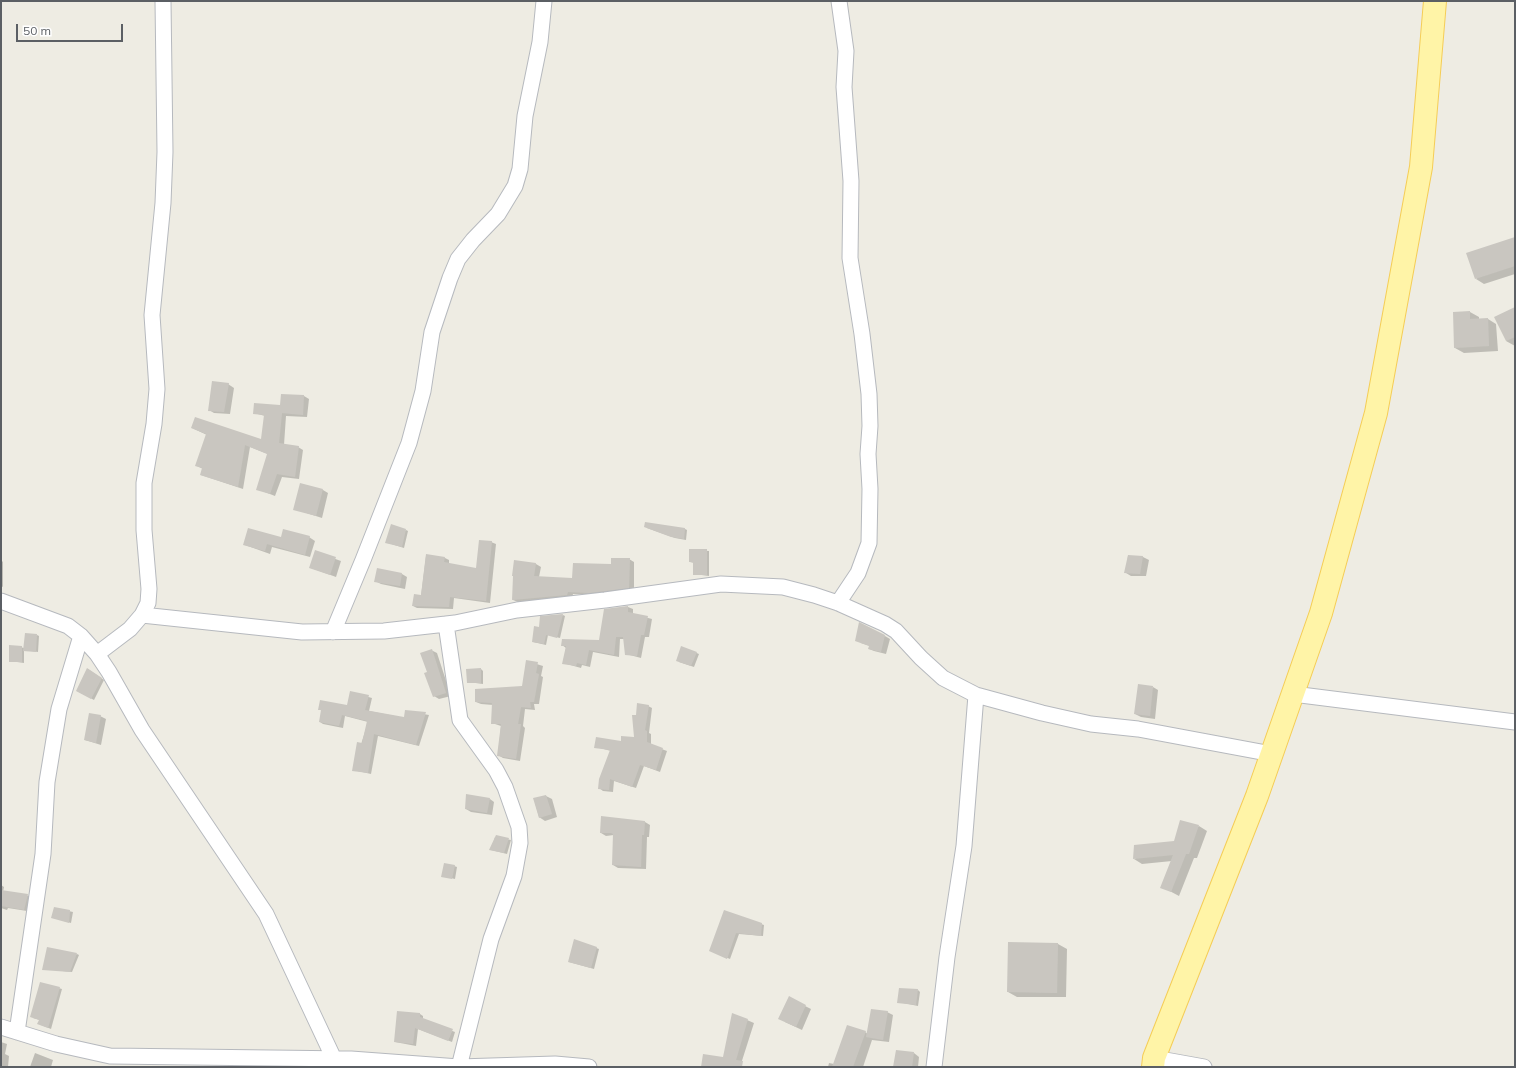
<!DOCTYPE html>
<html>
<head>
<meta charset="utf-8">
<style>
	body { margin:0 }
	#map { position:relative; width:1516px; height:1068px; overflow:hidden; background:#eeece3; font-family:Mulish,sans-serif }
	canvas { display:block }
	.frame { position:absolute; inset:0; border:2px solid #5b5f64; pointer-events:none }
	.scale { position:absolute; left:16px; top:24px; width:107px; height:18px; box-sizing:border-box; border:2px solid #5b5f64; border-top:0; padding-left:5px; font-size:12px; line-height:14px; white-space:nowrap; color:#5b5f64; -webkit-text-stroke:3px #fff; paint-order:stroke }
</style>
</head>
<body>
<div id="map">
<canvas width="1516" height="1068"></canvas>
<div class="frame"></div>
<div class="scale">50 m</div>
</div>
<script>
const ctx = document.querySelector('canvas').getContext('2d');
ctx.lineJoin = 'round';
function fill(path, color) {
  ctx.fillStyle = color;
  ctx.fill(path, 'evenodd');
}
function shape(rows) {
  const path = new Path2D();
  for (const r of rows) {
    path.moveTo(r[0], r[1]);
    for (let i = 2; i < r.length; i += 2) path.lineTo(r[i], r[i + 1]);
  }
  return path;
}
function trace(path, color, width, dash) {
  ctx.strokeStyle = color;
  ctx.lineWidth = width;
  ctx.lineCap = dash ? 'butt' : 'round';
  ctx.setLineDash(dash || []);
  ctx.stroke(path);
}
const shadow = shape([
	[1515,238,1515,274,1484,284,1476,279],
	[1515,308,1515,346,1506,341],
	[1470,312,1479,317,1479,320,1488,319,1496,324,1498,351,1464,353,1455,348],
	[228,384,234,388,230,414,214,413,209,410],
	[304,396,309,399,307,417,286,416,284,445,298,447,303,450,299,479,282,477,275,496,257,489,268,454,250,447,243,489,201,475,203,469,197,466,207,435,192,428,262,441,265,416,254,413,281,406],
	[301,484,323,490,328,493,322,518,294,509],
	[646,523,685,529,687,530,686,540,675,538,647,528],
	[406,530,408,531,404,548,388,543],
	[309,537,315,541,310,557,272,547,270,554,245,545,282,538],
	[491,542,496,544,490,603,454,598,453,609,417,608,413,606,421,596,426,556,445,558,449,560,449,564,477,569],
	[690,550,709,551,709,576,694,574,694,563,690,562],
	[316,552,341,561,336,577,311,568],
	[1128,556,1143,557,1149,560,1146,576,1131,576,1126,573],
	[629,559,634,562,634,590,594,595,573,594,572,598,518,602,513,600,515,561,536,564,541,567,539,577,573,579],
	[1,560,3,562,3,587,1,586],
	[402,574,407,577,405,589,381,584,375,581],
	[628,607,633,609,633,614,652,619,649,637,645,637,641,658,626,654,624,639,620,639,619,657,593,652,590,667,582,665,581,668,563,663,566,648,562,645,600,641,605,610],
	[563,615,565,616,560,638,548,635,546,645,533,642,539,628],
	[37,635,39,636,38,652,24,650,24,663,10,661,10,646,25,648],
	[885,636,890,639,886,654,874,651,869,649,870,646,861,643],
	[682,647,699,654,694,667,679,662],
	[431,650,437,653,451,696,439,699,434,696],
	[527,661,543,666,541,676,543,677,539,704,534,704,535,710,525,709,523,726,525,728,520,761,503,758,498,755,501,726,492,723,493,705,481,704,476,702,523,687],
	[88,669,104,680,94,700,77,691],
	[481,669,483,671,483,684,468,682],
	[1153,687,1158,690,1155,719,1141,717,1135,714],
	[351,692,372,698,369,711,405,718,406,711,429,715,419,746,378,736,371,774,353,770,368,722,345,716,343,728,323,724,320,722,322,711,319,709,348,707],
	[648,706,652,708,649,733,651,734,651,745,667,751,660,772,644,766,636,788,614,781,613,792,603,791,599,788,611,751,596,747,622,742,635,738,637,716],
	[100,716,106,719,101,745,85,740],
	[546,796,552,799,557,817,545,821,539,817,534,799],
	[490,799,494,802,492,815,471,812,466,809],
	[601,817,645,822,650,825,649,837,647,837,646,869,618,868,613,865,614,835,606,836,601,833],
	[1199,826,1207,831,1197,858,1194,858,1179,896,1162,887,1172,861,1142,864,1134,859,1175,842],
	[495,837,511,840,507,854,491,850],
	[454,866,457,867,455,879,442,876],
	[1,885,4,887,3,892,30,896,27,911,8,908,7,910,1,908],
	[55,908,73,912,71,923,54,918],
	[725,912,764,925,763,936,739,934,730,959,713,952],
	[575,940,599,949,594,969,569,962],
	[1009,943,1058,944,1067,949,1066,997,1017,997,1008,992],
	[77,954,79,955,72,972,43,969],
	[41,983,62,989,51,1029,41,1025,40,1020,33,1018],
	[918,990,920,992,918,1006,898,1002],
	[789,998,811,1009,802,1030,785,1022],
	[887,1012,893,1015,889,1042,872,1040,863,1067,828,1067,829,1063,834,1064,865,1032,868,1034],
	[420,1014,423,1016,423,1020,455,1032,452,1042,418,1029,416,1046,395,1042],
	[733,1014,754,1023,740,1067,729,1067],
	[1,1042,7,1044,5,1054,9,1056,8,1067,1,1067],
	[35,1053,53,1060,51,1067,30,1067],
	[914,1053,919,1057,918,1067,894,1067]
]);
const building = shape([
	[1515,237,1515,266,1475,279,1466,253],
	[1515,307,1515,337,1506,341,1494,317],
	[1470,311,1470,319,1488,318,1489,346,1454,348,1453,312],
	[212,381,229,383,224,412,208,411],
	[281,394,304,395,303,415,282,413,279,443,299,446,295,477,277,474,270,494,256,490,267,454,245,445,238,487,200,475,202,468,195,466,206,434,191,428,195,417,261,439,264,415,253,414,254,403,280,405],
	[300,483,323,489,316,516,293,510],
	[645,522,685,528,684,539,671,537,644,527],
	[391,524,406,529,402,547,385,543],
	[248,528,281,537,283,529,310,536,305,555,267,544,265,551,243,545],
	[479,540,492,541,486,601,450,597,449,607,412,606,414,594,421,595,426,554,445,557,444,562,476,568],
	[689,549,707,549,707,575,693,575,693,562,689,562],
	[315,550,336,557,330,575,309,568],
	[1128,555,1143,556,1140,574,1124,573],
	[611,558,630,558,629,588,589,593,568,592,567,595,512,600,513,576,512,576,514,560,536,563,534,576,572,578,573,563,611,564],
	[377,568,402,573,400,586,374,582],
	[628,606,628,612,648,616,644,635,641,635,637,656,625,655,623,637,616,637,614,655,589,650,586,665,577,663,576,666,562,664,566,646,561,646,562,639,599,640,604,609],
	[563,614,557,638,546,635,544,644,532,642,534,626,539,627,540,616],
	[859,622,885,635,881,652,868,649,869,646,855,641],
	[25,633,37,634,36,652,23,651],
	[9,645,22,646,22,662,9,662],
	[681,646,697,652,691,666,676,661],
	[432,649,446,693,433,697,424,673,427,672,420,653],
	[526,660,538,662,536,673,539,674,534,702,530,702,531,708,521,707,518,724,521,724,516,759,497,756,501,724,491,724,492,703,475,702,475,689,522,686],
	[87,668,102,678,91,699,76,691],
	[481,668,481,683,467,683,466,669],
	[1138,684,1153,686,1150,716,1134,714],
	[350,691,369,695,365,710,404,717,405,710,426,712,416,745,374,734,368,773,352,771,357,742,362,743,367,721,342,715,339,726,319,722,321,710,318,710,320,700,347,705],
	[637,703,649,705,645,730,647,731,647,742,663,748,656,770,640,765,632,787,610,779,609,790,598,789,599,779,610,750,594,748,596,737,621,741,621,736,634,737,632,715,636,715],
	[89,713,101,715,96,743,84,740],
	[466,794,490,798,487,813,465,809],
	[546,795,552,814,539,818,533,798],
	[601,816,645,821,644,835,642,835,641,867,612,865,613,834,611,833,600,833],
	[1180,820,1199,825,1189,854,1186,854,1171,892,1160,888,1173,855,1133,859,1134,845,1174,841],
	[496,835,509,838,504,853,489,850],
	[444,863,455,865,452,879,441,877],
	[1,890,28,894,24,910,1,906],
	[54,907,70,910,69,923,51,918],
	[724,910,762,923,761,936,736,933,727,959,709,951],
	[574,939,597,947,591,968,568,962],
	[1008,942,1058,943,1057,993,1007,992],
	[47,947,77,953,70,972,42,970],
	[40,982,60,987,48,1028,37,1024,39,1020,30,1017],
	[899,988,918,989,916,1005,897,1003],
	[789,996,806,1005,796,1027,778,1019],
	[871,1009,888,1011,883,1040,866,1037],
	[397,1011,420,1013,420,1017,453,1029,448,1041,415,1028,413,1044,394,1042],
	[732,1013,748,1019,736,1060,743,1061,742,1067,701,1067,703,1054,723,1057],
	[847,1025,866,1031,853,1067,832,1067],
	[896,1050,914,1052,912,1067,893,1067]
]);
const minor = shape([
	[1,601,68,626,81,636,97,654,109,672,142,730,266,914,334,1059,335,1066],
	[838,603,858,573,869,543,870,489,868,454,870,426,869,394,862,334,850,258,851,181,844,87,846,51,839,1],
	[142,615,302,632,384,631,455,623,517,610,605,600,721,584,783,587,814,595,838,603,885,624,896,631,921,658,943,678,976,695,1042,713,1091,724,1138,729,1272,754],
	[446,624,460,720,496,770,505,787,519,827,520,843,514,876,491,939,459,1067],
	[333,632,363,560,409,443,423,391,432,332,450,278,458,259,473,240,498,214,515,186,520,169,525,116,540,42,544,1],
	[97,654,130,629,142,615,148,603,149,589,144,530,144,483,154,424,157,389,152,315,163,203,165,152,163,1],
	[1293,694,1515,722],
	[1,1027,56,1044,110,1056,351,1059,459,1067,555,1064,589,1067],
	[17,1032,43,854,47,782,59,709,81,636],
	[1154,1058,1204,1067],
	[934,1067,947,957,964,846,976,695]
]);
const primary = shape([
	[1153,1067,1154,1058,1257,796,1321,613,1376,413,1421,167,1435,1]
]);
fill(shadow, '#0003');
fill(building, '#c9c6c0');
trace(minor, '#b6b9be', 17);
trace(primary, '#f5cd56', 24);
trace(minor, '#fff', 15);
trace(primary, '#fff4a7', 22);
</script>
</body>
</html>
